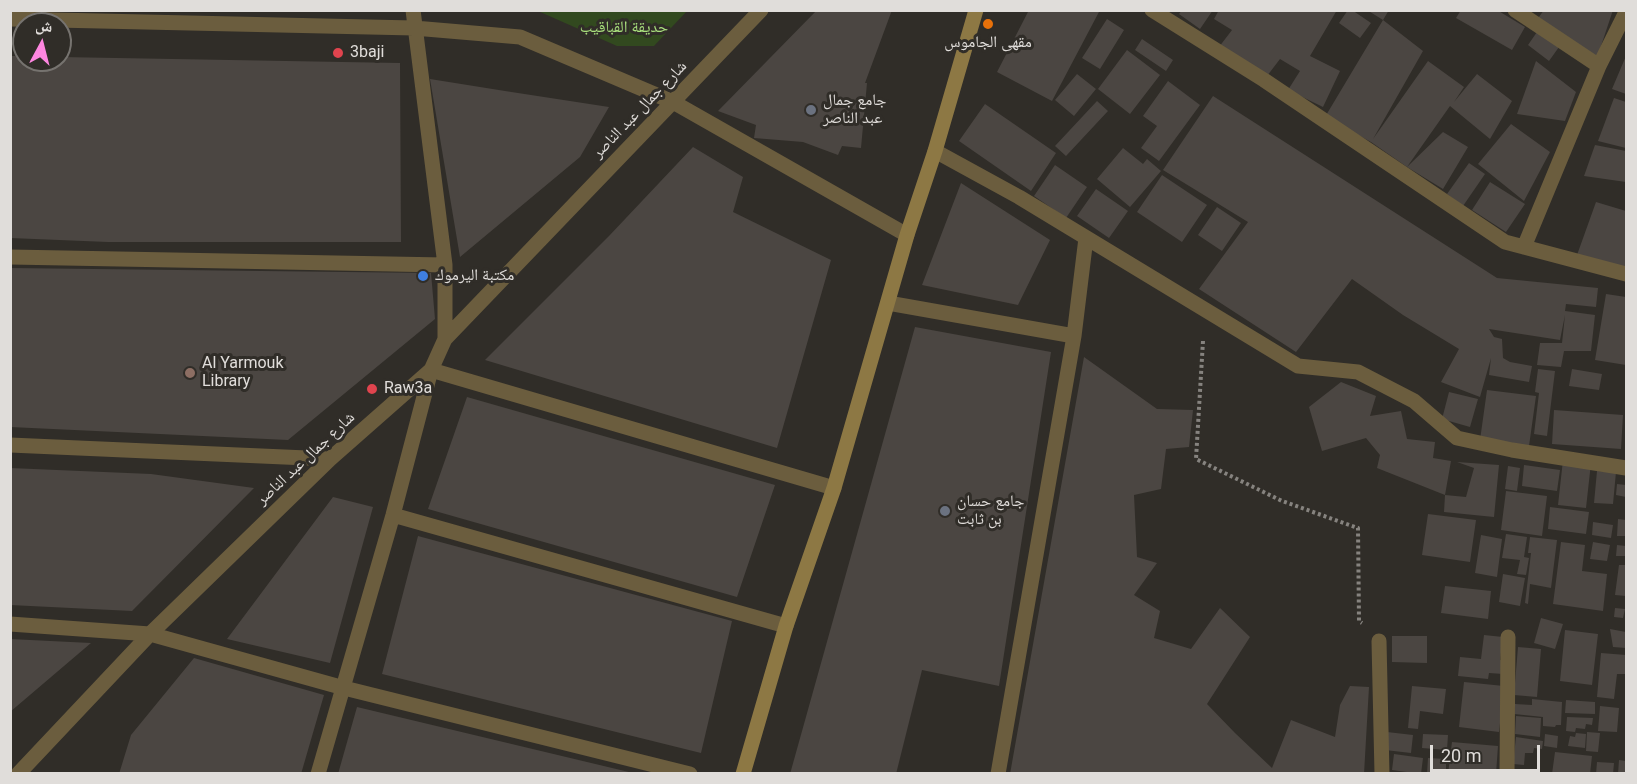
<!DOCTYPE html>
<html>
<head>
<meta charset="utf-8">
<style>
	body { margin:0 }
	#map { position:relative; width:1637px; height:784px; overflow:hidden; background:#302d28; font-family:Roboto,"Noto Naskh Arabic",sans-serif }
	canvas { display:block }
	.frame { position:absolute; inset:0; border:12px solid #e0ddda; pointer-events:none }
	.north { position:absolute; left:12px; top:12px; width:60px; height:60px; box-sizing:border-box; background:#302d28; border:2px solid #76736f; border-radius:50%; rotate:7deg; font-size:16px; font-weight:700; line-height:24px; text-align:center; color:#e0ddda }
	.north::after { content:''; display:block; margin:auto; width:21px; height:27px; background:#fe86e0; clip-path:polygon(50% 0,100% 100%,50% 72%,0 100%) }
	.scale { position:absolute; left:1430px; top:745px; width:110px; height:27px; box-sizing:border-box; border:3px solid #e0ddda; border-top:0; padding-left:8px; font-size:18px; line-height:21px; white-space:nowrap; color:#e0ddda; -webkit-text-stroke:4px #302d28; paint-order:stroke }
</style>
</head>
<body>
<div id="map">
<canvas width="1637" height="784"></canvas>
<div class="frame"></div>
<div class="north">ش</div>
<div class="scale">20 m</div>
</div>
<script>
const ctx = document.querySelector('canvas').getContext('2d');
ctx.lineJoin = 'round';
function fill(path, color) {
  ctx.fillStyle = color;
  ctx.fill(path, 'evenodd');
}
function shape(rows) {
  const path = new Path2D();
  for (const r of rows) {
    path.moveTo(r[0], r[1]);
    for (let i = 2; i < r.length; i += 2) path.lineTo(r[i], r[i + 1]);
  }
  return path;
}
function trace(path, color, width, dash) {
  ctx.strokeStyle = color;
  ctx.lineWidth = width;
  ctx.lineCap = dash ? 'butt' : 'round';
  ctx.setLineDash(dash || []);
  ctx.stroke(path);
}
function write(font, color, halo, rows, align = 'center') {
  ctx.font = font + ' Roboto,"Noto Naskh Arabic",sans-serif';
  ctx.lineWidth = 6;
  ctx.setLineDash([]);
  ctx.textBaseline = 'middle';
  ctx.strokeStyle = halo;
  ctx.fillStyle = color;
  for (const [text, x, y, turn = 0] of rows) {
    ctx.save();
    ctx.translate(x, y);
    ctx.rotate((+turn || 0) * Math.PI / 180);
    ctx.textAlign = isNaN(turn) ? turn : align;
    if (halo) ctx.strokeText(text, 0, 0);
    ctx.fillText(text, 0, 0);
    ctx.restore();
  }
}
const green = shape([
	[538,11,687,11,654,46,617,46]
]);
const building = shape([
	[817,10,892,10,865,83,867,83,861,148,842,146,838,155,803,142,754,138,756,125,718,111],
	[1029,10,1100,10,1052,101,997,72],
	[1182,10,1213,10,1200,29,1179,14],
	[1219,10,1337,10,1310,56,1340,71,1323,107,1288,90,1300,71,1280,59,1264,80,1219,47,1232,30,1214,19],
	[1348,10,1352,10,1371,23,1360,38,1339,23],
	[1367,10,1389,10,1383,20],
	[1461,10,1497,10,1525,27,1512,50,1456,18],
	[1544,10,1613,10,1596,61,1536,21],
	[1107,19,1124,30,1100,69,1082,58],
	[1383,20,1423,51,1373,139,1428,61,1464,87,1454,102,1477,74,1512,101,1490,139,1450,106,1407,167,1371,142,1325,117],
	[1537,32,1559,47,1549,61,1528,45],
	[1142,39,1173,60,1166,71,1135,50],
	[1127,50,1160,75,1130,114,1098,89],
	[10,56,24,56,24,60,60,60,60,57,400,63,401,242,108,242,10,238],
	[1626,56,1626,94,1612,89],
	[1536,61,1576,92,1565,121,1517,114],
	[1077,74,1096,89,1074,116,1055,100],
	[430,79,505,91,609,107,580,157,460,257],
	[1168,81,1200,105,1159,161,1141,148,1157,126,1143,116],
	[1213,96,1497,278,1598,288,1596,307,1566,304,1565,311,1595,315,1591,351,1564,351,1561,367,1537,365,1540,343,1562,343,1565,315,1560,340,1489,329,1494,337,1502,339,1503,358,1510,362,1532,366,1529,382,1489,375,1491,358,1480,397,1441,382,1459,349,1403,315,1352,279,1296,352,1199,289,1248,222,1163,170],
	[1614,98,1626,102,1626,148,1598,141],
	[1097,101,1108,111,1066,156,1055,146],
	[985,104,1056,153,1031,191,959,141],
	[1511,124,1550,152,1524,201,1478,164],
	[1443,132,1468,147,1443,189,1407,167],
	[1595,145,1626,151,1626,182,1584,176],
	[693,147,743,177,733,212,831,260,777,448,485,360,609,236],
	[1123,148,1143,164,1147,159,1161,171,1130,207,1097,179],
	[1469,163,1485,174,1463,206,1447,194],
	[1055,165,1087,187,1066,218,1034,196],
	[1162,175,1207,205,1182,242,1137,212],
	[1490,182,1525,204,1506,232,1472,210],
	[961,183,1050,240,1018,305,922,285],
	[1096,189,1128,211,1109,238,1077,216],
	[1596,202,1626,211,1626,274,1577,255],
	[1217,207,1241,223,1222,251,1198,235],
	[10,268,431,273,435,319,288,440,10,427],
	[1606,294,1626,297,1626,365,1595,360],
	[915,327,1051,352,999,686,922,670,896,774,790,774],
	[1084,357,1157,409,1193,410,1189,447,1166,449,1161,489,1134,495,1137,557,1157,563,1134,595,1160,611,1154,638,1191,649,1220,608,1250,637,1207,704,1235,733,1272,768,1291,720,1335,737,1340,705,1350,686,1369,687,1364,774,1010,774],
	[1538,369,1555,371,1547,436,1534,434,1539,393,1535,392],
	[1572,369,1602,374,1599,390,1569,386],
	[1341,382,1376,396,1370,416,1401,411,1407,439,1435,442,1433,458,1451,461,1445,495,1466,497,1474,468,1457,462,1499,465,1494,517,1444,512,1445,495,1377,468,1380,455,1366,438,1322,451,1309,407],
	[1487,390,1536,396,1529,446,1480,440],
	[1449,392,1478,399,1470,427,1442,419],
	[467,397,775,485,737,597,428,509],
	[1554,410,1623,415,1621,449,1552,444],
	[1563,460,1591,463,1586,508,1558,505],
	[1524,465,1560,470,1557,491,1522,486],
	[1508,466,1520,468,1517,491,1505,489],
	[10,468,151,474,254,488,132,611,10,605],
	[1597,471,1616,472,1613,504,1594,503],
	[1617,484,1626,485,1626,497,1616,495],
	[1506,491,1547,496,1542,536,1501,530],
	[333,497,373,507,330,663,227,639],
	[1550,507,1589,512,1586,534,1548,529],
	[1428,514,1476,520,1470,562,1422,555],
	[1618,519,1626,520,1626,536,1617,536],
	[1593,522,1613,525,1611,538,1592,535],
	[1506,534,1527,537,1524,557,1529,558,1526,575,1517,574,1520,560,1502,558],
	[1481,535,1502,539,1497,577,1475,573],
	[418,536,732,621,701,753,382,674],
	[1530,537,1557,540,1551,588,1530,584,1528,604,1525,603,1531,553,1528,553],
	[1561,542,1585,545,1582,571,1607,574,1603,611,1553,604],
	[1593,542,1610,545,1607,561,1590,559],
	[1617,545,1626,546,1626,556,1616,556],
	[1619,565,1626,565,1626,596,1615,595],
	[1503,574,1525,578,1520,606,1499,602],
	[1445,586,1491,591,1488,619,1441,613],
	[1615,608,1625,609,1623,618,1614,617],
	[1541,618,1563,624,1555,649,1534,643],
	[1610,629,1626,632,1626,648,1613,647],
	[1565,630,1598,634,1592,685,1560,681],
	[1484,635,1503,637,1500,660,1505,660,1503,674,1489,673,1488,679,1458,676,1460,657,1481,659],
	[1392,636,1427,636,1427,663,1392,662],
	[10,639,91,643,10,712],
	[1518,647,1541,649,1537,697,1514,695],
	[1601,653,1626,655,1626,674,1617,674,1614,699,1597,697],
	[194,658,324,695,301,774,119,774,131,735],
	[1464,682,1504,686,1499,732,1459,727],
	[1412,686,1446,689,1443,714,1420,711,1418,729,1408,728],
	[1532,699,1562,702,1561,725,1556,725,1555,727,1543,726,1543,717,1514,714,1515,704,1532,705],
	[1566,700,1595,702,1595,714,1565,713],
	[1600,706,1619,708,1617,732,1598,731],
	[357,707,633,773,632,774,338,774],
	[1516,716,1541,718,1540,737,1515,734],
	[1567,717,1593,718,1592,725,1586,724,1585,729,1576,728,1575,732,1566,731],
	[1387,732,1413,735,1411,753,1385,750],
	[1587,732,1600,733,1598,752,1586,751],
	[1576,733,1586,734,1585,748,1568,746,1570,736,1575,737],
	[1423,734,1448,735,1447,750,1422,748],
	[1545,734,1558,736,1557,748,1544,746],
	[1516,737,1543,741,1542,749,1534,748,1533,753,1525,753,1524,765,1513,764],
	[1452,742,1498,746,1496,774,1448,774],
	[1555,752,1592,756,1590,774,1552,774],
	[1394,754,1423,758,1421,774,1392,770],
	[1428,758,1446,759,1446,774,1427,774],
	[1619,760,1626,761,1626,774,1618,774],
	[1597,762,1614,763,1613,774,1596,774]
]);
const path = shape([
	[1203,341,1196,459,1282,501,1358,528,1359,621,1362,623]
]);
const minor = shape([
	[413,10,445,265,445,339],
	[1152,10,1264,80,1505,242,1626,274],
	[1515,10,1599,66],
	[10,19,414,28,520,37,673,102,907,235],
	[935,151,1019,197,1298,366,1358,372,1414,401,1457,438,1512,450,1626,468],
	[1524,247,1599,66,1626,12],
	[10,257,445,265],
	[888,303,1074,336],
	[10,445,330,459],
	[393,515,786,626],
	[10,624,150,634,344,688,690,774],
	[1379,641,1382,774],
	[18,774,150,634,330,459,431,370,445,339,761,10],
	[318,774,393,515,431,370,834,488],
	[998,774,1074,336,1086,238],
	[1507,774,1508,637]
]);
const secondary = shape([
	[743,774,786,626,834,488,907,235,935,151,976,10]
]);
const markers = [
	[988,24,6,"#e8710a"],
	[338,53,6,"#e0444e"],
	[811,110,6,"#6b7280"],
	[423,276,6,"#3f7fe0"],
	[190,373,6,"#8d6e63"],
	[372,389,6,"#e0444e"],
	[945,511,6,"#6b7280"]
];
const parkNames = [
	["حديقة القباقيب",624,28]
];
const poiNames = [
	["مقهى الجاموس",988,43,"center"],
	["3baji",350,53],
	["جامع جمال",823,101],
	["عبد الناصر",823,119],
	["مكتبة اليرموك",435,276],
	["Al Yarmouk",202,364],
	["Library",202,382],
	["Raw3a",384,389],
	["جامع حسان",957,502],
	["بن ثابت",957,520]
];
const streetNames = [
	["شارع جمال عبد الناصر",640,110,-46],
	["شارع جمال عبد الناصر",306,459,-43]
];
fill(green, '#32491f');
fill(building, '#4b4642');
trace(path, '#86837f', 4, [3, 3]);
trace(minor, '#6b5d3e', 15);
trace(secondary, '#8d7844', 15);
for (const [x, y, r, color] of markers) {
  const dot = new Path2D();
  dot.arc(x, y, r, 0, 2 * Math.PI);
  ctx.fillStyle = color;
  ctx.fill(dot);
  trace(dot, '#302d28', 2);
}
write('16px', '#a9e07d', '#302d28', parkNames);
write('16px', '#e0ddda', '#302d28', poiNames, 'left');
write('16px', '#e0ddda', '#302d28', streetNames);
</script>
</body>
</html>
